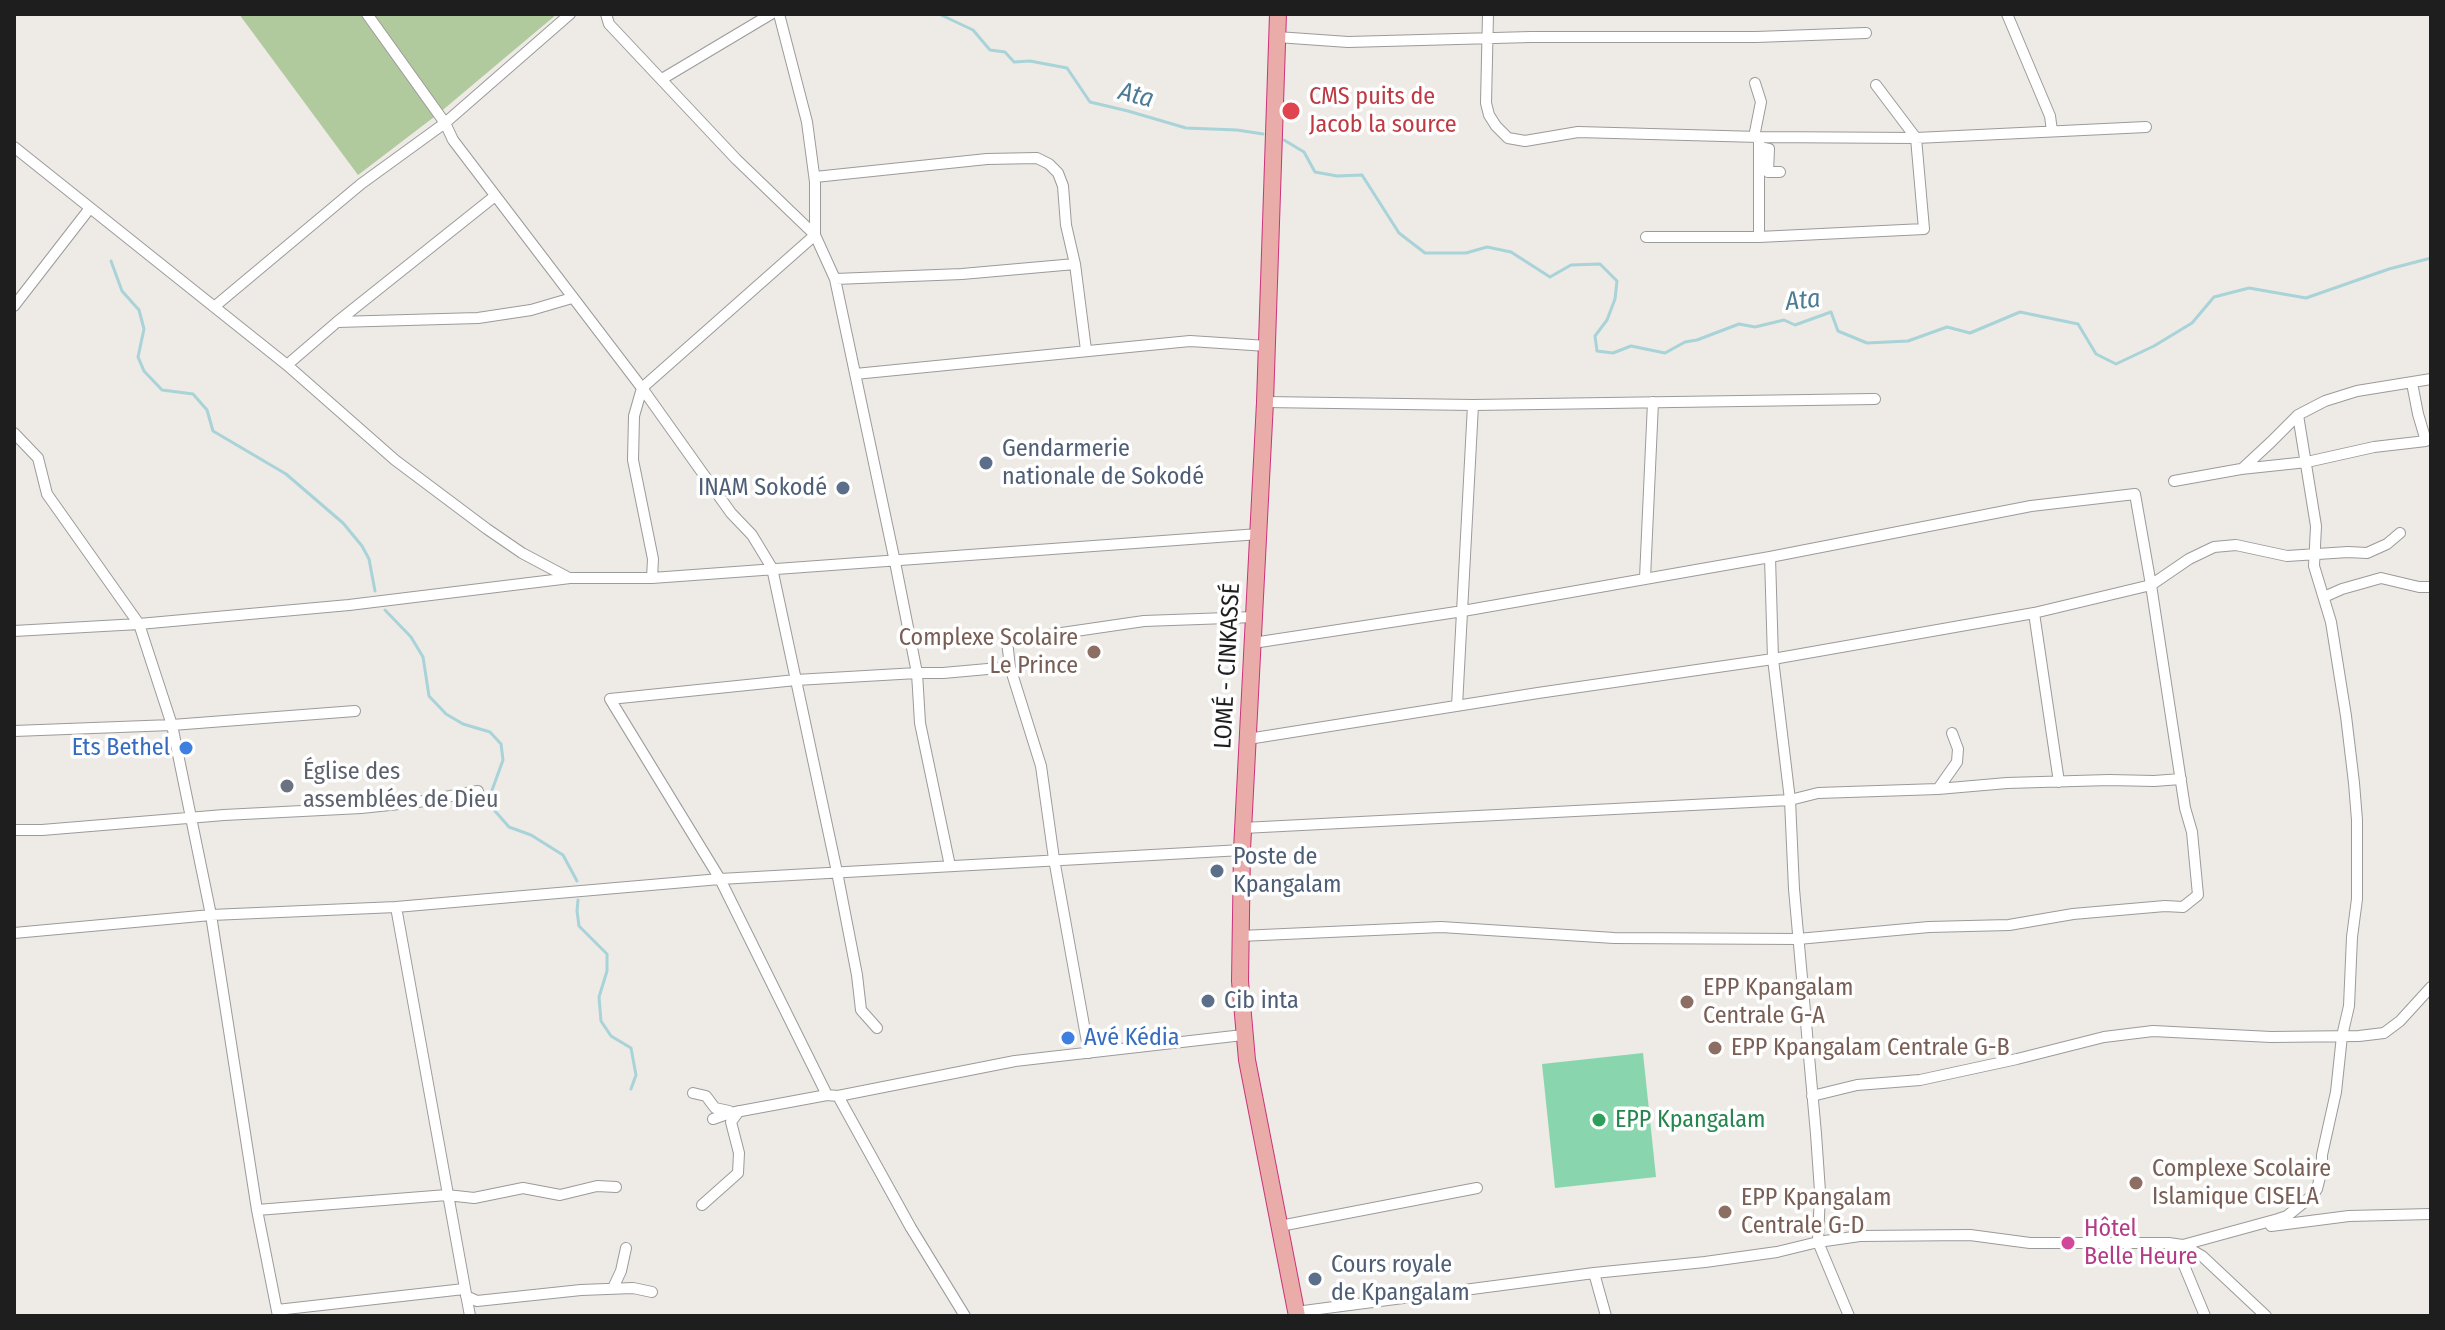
<!DOCTYPE html>
<html>
<head>
<meta charset="utf-8">
<style>
	body { margin:0 }
	#map { position:relative; width:2445px; height:1330px; overflow:hidden; background:#eeeae5; font-family:"Fira Sans Condensed",sans-serif }
	canvas { display:block }
	.frame { position:absolute; inset:0; border:16px solid #1e1e1e; pointer-events:none }
</style>
</head>
<body>
<div id="map">
<canvas width="2445" height="1330"></canvas>
<div class="frame"></div>
</div>
<script>
const ctx = document.querySelector('canvas').getContext('2d');
ctx.lineJoin = 'round';
function fill(path, color) {
  ctx.fillStyle = color;
  ctx.fill(path, 'evenodd');
}
function shape(rows) {
  const path = new Path2D();
  for (const r of rows) {
    path.moveTo(r[0], r[1]);
    for (let i = 2; i < r.length; i += 2) path.lineTo(r[i], r[i + 1]);
  }
  return path;
}
function trace(path, color, width, dash) {
  ctx.strokeStyle = color;
  ctx.lineWidth = width;
  ctx.lineCap = dash ? 'butt' : 'round';
  ctx.setLineDash(dash || []);
  ctx.stroke(path);
}
function write(font, color, halo, rows, align = 'center') {
  ctx.font = font + ' "Fira Sans Condensed",sans-serif';
  ctx.lineWidth = 7;
  ctx.setLineDash([]);
  ctx.textBaseline = 'middle';
  ctx.strokeStyle = halo;
  ctx.fillStyle = color;
  for (const [text, x, y, turn = 0] of rows) {
    ctx.save();
    ctx.translate(x, y);
    ctx.rotate((+turn || 0) * Math.PI / 180);
    ctx.textAlign = isNaN(turn) ? turn : align;
    if (halo) ctx.strokeText(text, 0, 0);
    ctx.fillText(text, 0, 0);
    ctx.restore();
  }
}
const forest = shape([
	[239,14,557,14,438,114,358,175]
]);
const pitch = shape([
	[1643,1053,1656,1177,1555,1188,1542,1064]
]);
const stream = shape([
	[939,14,973,30,990,50,1005,52,1014,62,1030,61,1067,68,1090,102,1128,111,1186,128,1237,130,1263,134],
	[1284,140,1304,152,1315,172,1337,176,1362,175,1399,233,1425,253,1466,253,1487,247,1511,252,1550,277,1571,265,1600,264,1617,281,1615,299,1607,320,1595,336,1597,351,1613,353,1631,346,1665,353,1685,342,1697,340,1739,324,1755,327,1784,320,1795,325,1831,312,1838,331,1867,343,1908,341,1947,327,1970,333,2020,312,2078,324,2096,354,2116,364,2154,346,2192,323,2214,297,2249,288,2306,298,2389,269,2431,258],
	[111,261,122,291,139,310,144,329,138,357,144,371,162,390,193,394,207,410,213,431,286,474,343,523,362,546,369,559,375,591],
	[385,610,411,637,423,657,429,696,446,714,463,724,490,732,501,744,503,760,491,793,495,811,509,827,531,835,563,855,577,881],
	[578,900,577,911,579,926,607,954,607,971,599,997,601,1021,611,1036,631,1048,636,1075,631,1089]
]);
const minor = shape([
	[570,14,445,123,453,140,642,388,731,513,752,535,772,568,837,872,857,975,861,1010,877,1028],
	[606,14,609,24,736,159,815,235,835,279,895,562,917,673,920,723,950,866],
	[1488,14,1486,103,1489,115,1496,126,1508,138,1525,141,1578,132,1759,137,1916,138,2146,127],
	[2007,14,2050,116,2052,131],
	[1277,37,1348,42,1531,37,1756,37,1866,33],
	[662,79,771,14],
	[1754,137,1761,102,1755,83],
	[1759,137,1759,237],
	[14,147,287,365,395,460,487,529,522,553,569,578],
	[1759,147,1769,149,1768,172,1780,172],
	[815,177,987,159,1037,158,1049,164,1058,173,1063,186,1066,225,1075,264,1086,350],
	[1646,237,1759,237,1924,229,1916,138,1876,85],
	[835,279,962,274,1075,264],
	[14,306,90,208],
	[214,307,361,184,445,123,367,14],
	[337,322,478,318,531,310,572,298],
	[287,365,337,322,495,196],
	[855,374,1190,341,1267,346],
	[1265,402,1473,405,1875,399],
	[14,433,38,458,47,494,139,624,172,725,211,915,257,1210,278,1316],
	[2242,469,2271,442,2298,415],
	[2174,481,2241,469,2307,462,2374,447,2426,441,2418,414,2412,383],
	[1770,557,1773,659,1790,800,1794,889,1816,1134,1820,1191,1818,1242,1849,1316],
	[652,578,653,559,633,460,634,416,642,388,815,235,815,182,807,122,779,14],
	[1645,578,1653,402],
	[2324,597,2342,589,2381,578,2419,587,2431,587],
	[2034,613,2059,782],
	[14,631,139,624,349,605,570,578,652,578,1259,534],
	[1457,706,1473,405],
	[14,731,172,725,355,711],
	[1248,739,1538,693,1773,659,2034,613,2151,585,2189,559,2214,547,2236,545,2287,556,2348,552,2367,553,2387,544,2400,533],
	[1938,789,1957,762,1958,749,1952,733],
	[1243,828,1790,800,1818,793,1938,789,2007,783,2109,780,2154,781,2181,779],
	[14,830,42,830,224,815,361,808,418,802,478,791],
	[396,907,470,1316],
	[14,933,211,915,396,907,720,879,1242,850],
	[1240,936,1441,927,1614,938,1798,939,1929,927,2009,925,2073,914,2165,906,2183,907,2198,895,2192,832,2185,808,2151,585,2135,494,2031,506,1770,557,1463,611,1253,643],
	[1089,1053,1054,859,1041,766,1010,667,1007,641,1144,621,1255,617],
	[693,1093,706,1096,715,1108,729,1111],
	[827,1095,720,879,610,699,796,680,917,673,943,673,1010,667],
	[838,1096,911,1228,965,1316],
	[1812,1096,1857,1085,1920,1080,2017,1059,2104,1037,2153,1031,2271,1037,2359,1036,2384,1033,2400,1021,2431,987],
	[713,1119,730,1113,827,1095,838,1096,1015,1061,1243,1035],
	[702,1205,738,1173,739,1153,731,1122,739,1111],
	[257,1210,447,1195,474,1198,523,1188,560,1195,597,1186,616,1187],
	[1280,1226,1477,1188],
	[2271,1226,2349,1216,2431,1214],
	[2170,1243,2175,1246,2178,1251,2205,1316],
	[2183,1245,2278,1219,2287,1216,2313,1195,2317,1189,2322,1169,2322,1155,2336,1092,2342,1036,2349,1006,2352,937,2357,899,2357,820,2354,783,2346,716,2331,622,2314,566,2316,526,2298,415,2325,401,2357,391,2431,379],
	[1594,1273,1606,1316],
	[613,1288,621,1271,626,1248],
	[466,1296,477,1301,581,1290,633,1288,652,1292],
	[277,1310,464,1289],
	[1296,1312,1594,1273,1705,1262,1777,1252,1818,1242,1860,1236,1970,1235,2030,1243,2168,1243,2183,1245,2202,1256,2266,1316]
]);
const trunk = shape([
	[1278,14,1265,402,1242,850,1240,981,1247,1060,1297,1316]
]);
const markers = [
	[1291,111,10,"#e0444e"],
	[986,463,8,"#5c6f8a"],
	[843,488,8,"#5c6f8a"],
	[1094,652,8,"#8d6e63"],
	[186,748,8,"#3f7fe0"],
	[287,786,8,"#6b7280"],
	[1217,871,8,"#5c6f8a"],
	[1208,1001,8,"#5c6f8a"],
	[1687,1002,8,"#8d6e63"],
	[1068,1038,8,"#3f7fe0"],
	[1715,1048,8,"#8d6e63"],
	[1599,1120,8,"#2e9e5b"],
	[2136,1183,8,"#8d6e63"],
	[1725,1212,8,"#8d6e63"],
	[2068,1243,8,"#d1479c"],
	[1315,1279,8,"#5c6f8a"]
];
const healthNames = [
	["CMS puits de",1309,97],
	["Jacob la source",1309,125]
];
const serviceNames = [
	["Gendarmerie",1002,449],
	["nationale de Sokodé",1002,477],
	["INAM Sokodé",827,488,"right"],
	["Poste de",1233,857],
	["Kpangalam",1233,885],
	["Cib inta",1224,1001],
	["Cours royale",1331,1265],
	["de Kpangalam",1331,1293]
];
const educationNames = [
	["Complexe Scolaire",1078,638,"right"],
	["Le Prince",1078,666,"right"],
	["EPP Kpangalam",1703,988],
	["Centrale G-A",1703,1016],
	["EPP Kpangalam Centrale G-B",1731,1048],
	["Complexe Scolaire",2152,1169],
	["Islamique CISELA",2152,1197],
	["EPP Kpangalam",1741,1198],
	["Centrale G-D",1741,1226]
];
const streetNames = [
	["LOMÉ - CINKASSÉ",1228,666,-87]
];
const shopNames = [
	["Ets Bethel",170,748],
	["Avé Kédia",1084,1038,"left"]
];
const worshipNames = [
	["Église des",303,772],
	["assemblées de Dieu",303,800]
];
const leisureNames = [
	["EPP Kpangalam",1615,1120]
];
const hotelNames = [
	["Hôtel",2084,1229],
	["Belle Heure",2084,1257]
];
const waterNames = [
	["Ata",1136,96,15],
	["Ata",1803,301,-6]
];
fill(forest, '#b0ca9d');
fill(pitch, '#89d6ae');
trace(stream, '#a8d3d8', 3);
trace(minor, '#9b9b9b', 12);
trace(trunk, '#cb337b', 18);
trace(minor, '#fff', 10);
trace(trunk, '#eaaca8', 16);
for (const [x, y, r, color] of markers) {
  const dot = new Path2D();
  dot.arc(x, y, r, 0, 2 * Math.PI);
  ctx.fillStyle = color;
  ctx.fill(dot);
  trace(dot, '#fff', 3);
}
write('24px', '#be3a42', '#fff', healthNames, 'left');
write('24px', '#4e5e75', '#fff', serviceNames, 'left');
write('24px', '#785e54', '#fff', educationNames, 'left');
write('24px', '#1e1e1e', '#fff', streetNames);
write('24px', '#366cbe', '#fff', shopNames, 'right');
write('24px', '#5b616d', '#fff', worshipNames, 'left');
write('24px', '#27864d', '#fff', leisureNames, 'left');
write('24px', '#b23c85', '#fff', hotelNames, 'left');
write('italic 26px', '#4c7b96', '#fff', waterNames);
</script>
</body>
</html>
